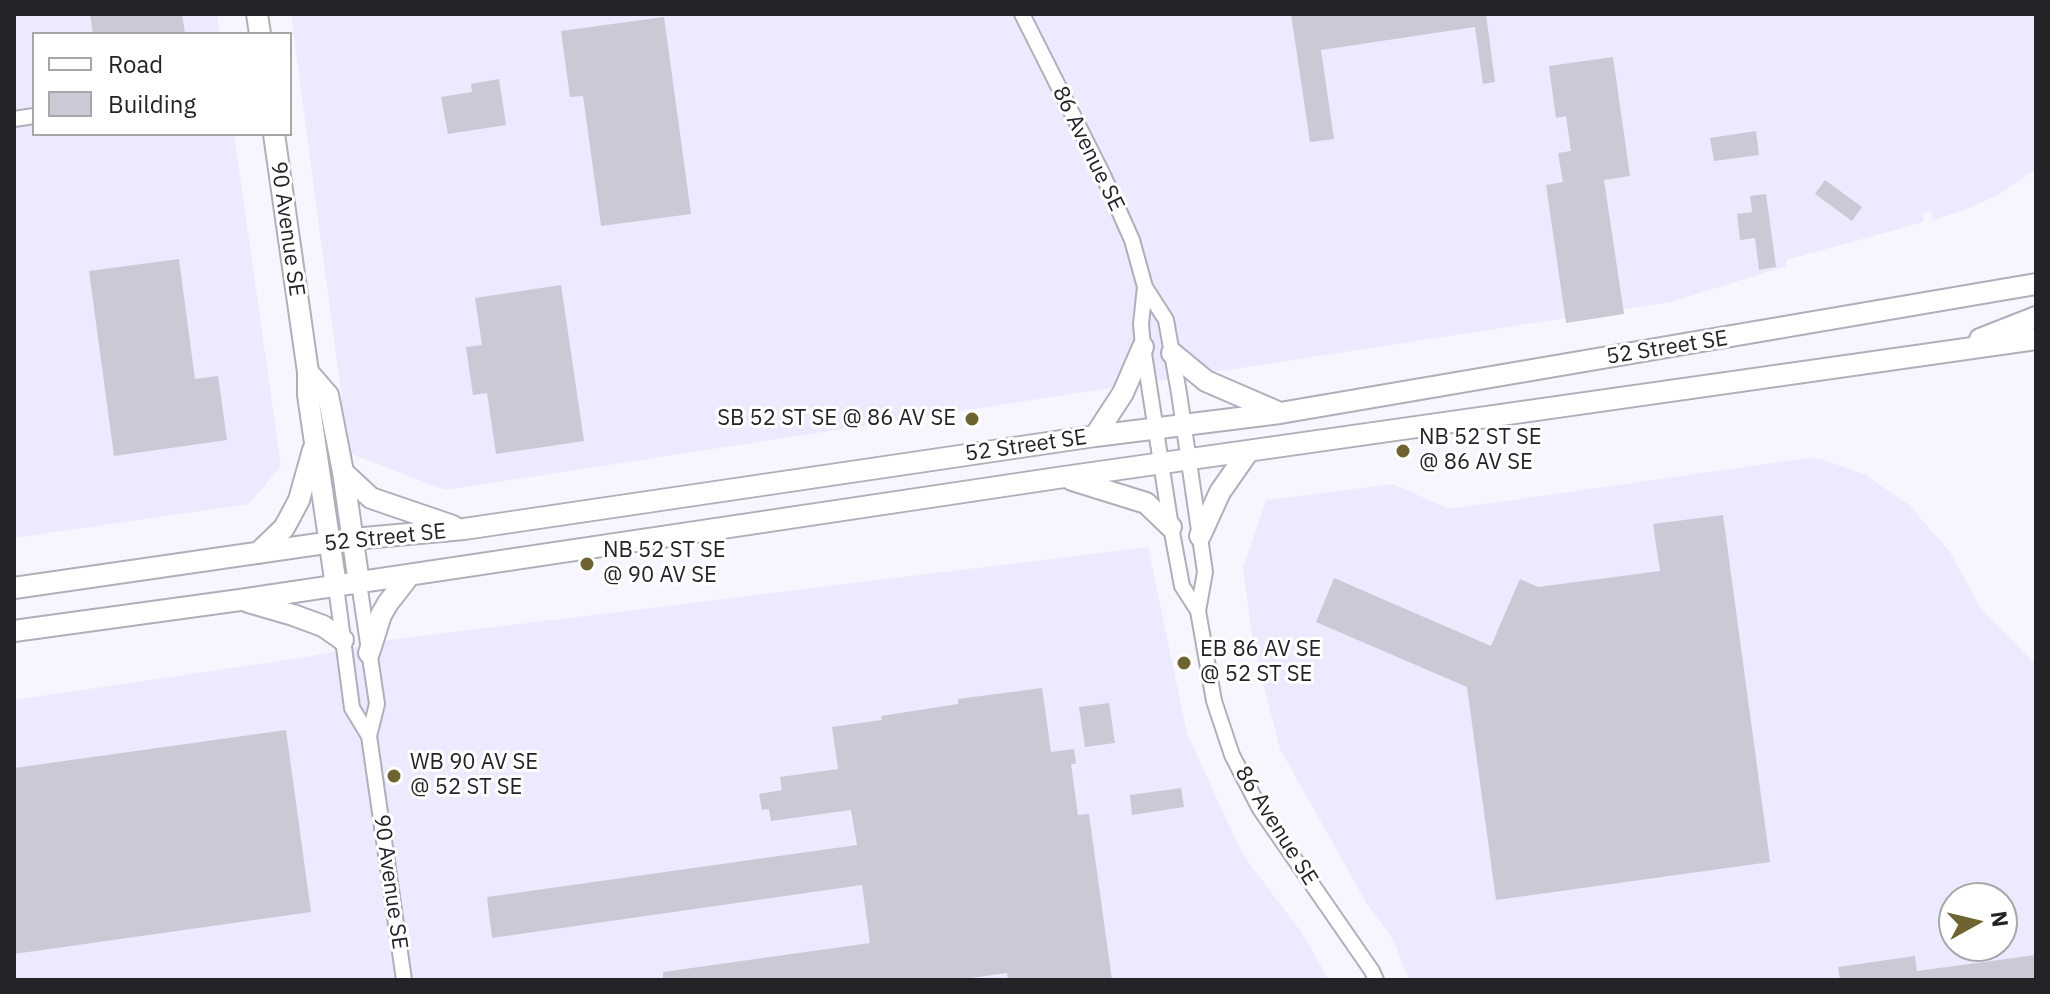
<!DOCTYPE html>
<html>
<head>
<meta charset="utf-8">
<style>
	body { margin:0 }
	#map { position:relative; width:2050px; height:994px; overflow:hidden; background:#f7f6fe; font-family:"IBM Plex Sans",sans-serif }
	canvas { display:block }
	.frame { position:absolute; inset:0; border:16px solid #242328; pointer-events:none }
	.legend { position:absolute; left:32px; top:32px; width:260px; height:104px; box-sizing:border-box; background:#fff; border:2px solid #a7a7a9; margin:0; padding:10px 14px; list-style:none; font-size:24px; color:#242328 }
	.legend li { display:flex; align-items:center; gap:16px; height:40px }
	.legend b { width:40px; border:2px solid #a7a7a9 }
	.north { position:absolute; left:1938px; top:882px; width:80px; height:80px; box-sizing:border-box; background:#fff; border:2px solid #a7a7a9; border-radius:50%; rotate:82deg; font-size:22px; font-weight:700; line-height:32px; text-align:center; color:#242328 }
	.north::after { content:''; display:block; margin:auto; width:28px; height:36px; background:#6d6431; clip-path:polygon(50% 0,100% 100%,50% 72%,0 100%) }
</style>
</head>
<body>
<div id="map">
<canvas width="2050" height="994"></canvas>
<div class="frame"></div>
<ul class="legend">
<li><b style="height:10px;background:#fff"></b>Road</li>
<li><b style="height:22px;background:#cacad6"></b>Building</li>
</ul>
<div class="north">N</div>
</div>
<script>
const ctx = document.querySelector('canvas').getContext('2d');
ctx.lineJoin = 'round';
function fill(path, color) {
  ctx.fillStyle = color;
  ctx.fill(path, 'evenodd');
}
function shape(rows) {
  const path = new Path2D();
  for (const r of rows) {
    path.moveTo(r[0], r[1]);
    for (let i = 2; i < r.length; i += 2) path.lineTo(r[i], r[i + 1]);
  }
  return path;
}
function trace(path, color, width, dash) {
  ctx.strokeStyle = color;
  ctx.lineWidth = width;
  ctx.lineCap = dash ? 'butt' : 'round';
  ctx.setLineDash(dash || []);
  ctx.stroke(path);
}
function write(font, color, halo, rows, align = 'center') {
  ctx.font = font + ' "IBM Plex Sans",sans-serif';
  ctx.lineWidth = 6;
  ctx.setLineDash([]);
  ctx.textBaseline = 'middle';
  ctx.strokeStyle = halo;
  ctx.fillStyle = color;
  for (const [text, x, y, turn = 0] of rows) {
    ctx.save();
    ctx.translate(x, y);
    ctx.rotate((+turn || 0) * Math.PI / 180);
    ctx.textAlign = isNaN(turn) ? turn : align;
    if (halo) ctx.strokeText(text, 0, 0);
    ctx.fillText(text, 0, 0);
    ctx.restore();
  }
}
const built = shape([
	[14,14,217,14,220,34,34,34,34,134,234,134,281,466,249,504,14,538],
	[291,14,2036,14,2036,169,1996,196,1962,211,1933,220,1931,211,1923,213,1924,222,1786,260,1786,266,1671,302,445,490,349,453],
	[1808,458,1821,459,1864,474,1909,505,1950,552,1981,609,2036,665,2036,980,1409,980,1393,939,1367,904,1280,749,1253,643,1243,568,1266,500,1393,484,1449,509],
	[1954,898,2002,898,2002,946,1954,946],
	[1148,547,1187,734,1243,855,1302,933,1329,980,14,980,14,700,307,657,389,640]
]);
const building = shape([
	[90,14,182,14,185,34,93,34],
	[1291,14,1486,14,1495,82,1483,84,1475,27,1321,50,1334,139,1310,142],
	[664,17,691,214,601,226,583,96,570,97,561,31],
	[1613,57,1630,176,1604,180,1624,314,1566,323,1546,185,1563,182,1558,153,1571,151,1566,116,1556,118,1549,66],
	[499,79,506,125,448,134,441,97,472,92,471,84],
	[1756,131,1759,155,1714,161,1710,138],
	[1825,180,1862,207,1852,221,1815,194],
	[1766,194,1776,267,1759,270,1755,238,1740,240,1737,214,1752,212,1750,196],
	[179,259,195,379,218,376,227,440,114,456,89,271],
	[561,285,584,441,496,454,487,393,473,395,466,347,482,345,475,298],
	[1723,515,1770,862,1496,900,1467,687,1316,622,1334,578,1491,646,1520,579,1538,587,1660,571,1653,524],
	[1042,688,1051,752,1074,749,1076,764,1071,764,1078,815,1089,814,1112,980,1008,980,1007,973,956,980,663,980,663,972,870,943,862,885,492,938,487,897,857,845,851,810,771,821,769,809,762,810,759,794,782,790,780,777,838,769,832,727,882,720,881,716,958,704,958,699],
	[1109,703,1115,743,1085,747,1079,707],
	[286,730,311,912,14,954,14,768],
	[1181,788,1184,807,1132,815,1130,795],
	[2036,955,2036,980,1840,980,1838,967,1915,956,1917,971]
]);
const street = shape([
	[1022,14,1103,175,1132,240,1145,287,1166,320,1179,393,1205,572,1198,611,1214,701,1232,755,1260,809,1372,971,1376,980],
	[14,119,34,116],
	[1145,287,1141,324,1143,347,1171,527,1182,586,1198,611],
	[359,583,377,704,369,736,404,980],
	[336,586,352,708,369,736]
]);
const secondary = shape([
	[257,14,260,34],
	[274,134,308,372,308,395,336,586],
	[1980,339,2036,317],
	[1172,353,1206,381,1280,413],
	[308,372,328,395,343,472,359,583],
	[1095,436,1123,393,1143,347],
	[343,472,371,498,453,526],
	[1072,480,1146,503,1171,527],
	[1200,536,1220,492,1248,452],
	[258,553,284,528,290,517,299,500,313,450],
	[14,588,353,539,464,529,1095,436,1280,413,2036,284],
	[248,602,293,615,323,626,343,640],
	[14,631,240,600,1064,477,2036,339],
	[369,653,381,615,388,603,409,576]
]);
const markers = [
	[972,419,8,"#6d6431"],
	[1403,451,8,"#6d6431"],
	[587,564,8,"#6d6431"],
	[1184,663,8,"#6d6431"],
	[394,776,8,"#6d6431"]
];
const streetNames = [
	["86 Avenue SE",1088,149,64],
	["90 Avenue SE",287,229,82],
	["52 Street SE",1667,348,-9],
	["52 Street SE",1026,446,-8],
	["52 Street SE",385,538,-6],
	["86 Avenue SE",1276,826,58],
	["90 Avenue SE",390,882,82]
];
const poiNames = [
	["SB 52 ST SE @ 86 AV SE",956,419,"right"],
	["NB 52 ST SE",1419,438],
	["@ 86 AV SE",1419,463],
	["NB 52 ST SE",603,551],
	["@ 90 AV SE",603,576],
	["EB 86 AV SE",1200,650],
	["@ 52 ST SE",1200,675],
	["WB 90 AV SE",410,763],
	["@ 52 ST SE",410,788]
];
fill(built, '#ebeafe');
fill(building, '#cacad6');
trace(street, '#afafbb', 18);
trace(secondary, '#afafbb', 24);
trace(street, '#fff', 14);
trace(secondary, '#fff', 20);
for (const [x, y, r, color] of markers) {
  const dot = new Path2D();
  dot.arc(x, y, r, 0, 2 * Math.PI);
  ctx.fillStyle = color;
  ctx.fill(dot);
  trace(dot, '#fff', 3);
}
write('22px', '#242328', '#fff', streetNames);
write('22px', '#242328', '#fff', poiNames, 'left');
</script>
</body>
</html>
